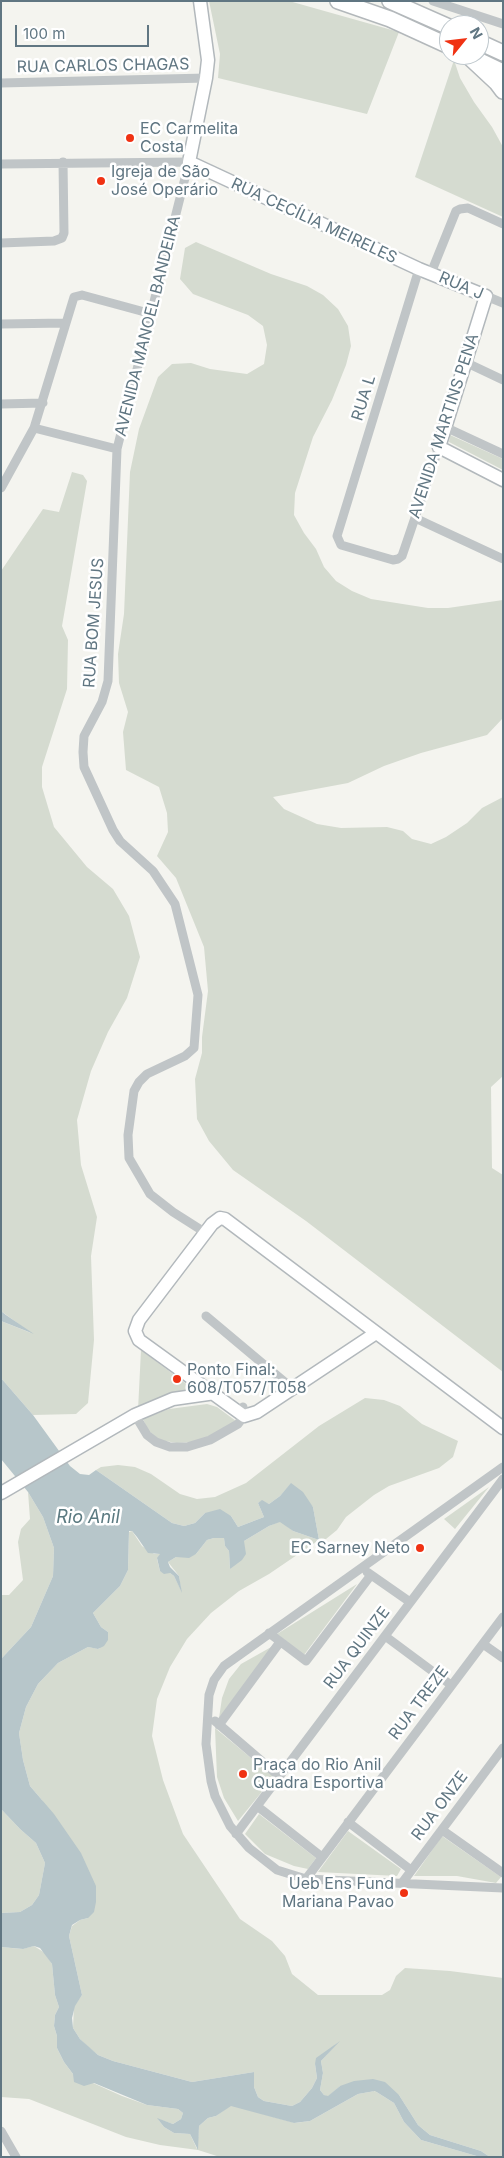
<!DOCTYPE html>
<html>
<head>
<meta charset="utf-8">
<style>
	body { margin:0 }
	#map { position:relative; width:504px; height:2158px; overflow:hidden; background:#f4f4ef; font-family:Inter,sans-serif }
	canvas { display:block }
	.frame { position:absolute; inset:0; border:2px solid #607682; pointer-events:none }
	.north { position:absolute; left:439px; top:15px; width:50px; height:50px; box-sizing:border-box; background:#fff; border:1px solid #bfc8cd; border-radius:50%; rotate:61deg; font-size:14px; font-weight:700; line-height:20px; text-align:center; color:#607682 }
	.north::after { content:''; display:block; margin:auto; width:18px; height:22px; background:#f03213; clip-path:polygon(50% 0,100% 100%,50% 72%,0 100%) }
	.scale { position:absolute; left:15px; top:25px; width:134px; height:22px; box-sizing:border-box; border:2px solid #607682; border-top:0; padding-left:6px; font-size:15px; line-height:18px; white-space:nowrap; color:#607682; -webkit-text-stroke:4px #fff; paint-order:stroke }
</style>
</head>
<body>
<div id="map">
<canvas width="504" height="2158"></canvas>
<div class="frame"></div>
<div class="north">N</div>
<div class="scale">100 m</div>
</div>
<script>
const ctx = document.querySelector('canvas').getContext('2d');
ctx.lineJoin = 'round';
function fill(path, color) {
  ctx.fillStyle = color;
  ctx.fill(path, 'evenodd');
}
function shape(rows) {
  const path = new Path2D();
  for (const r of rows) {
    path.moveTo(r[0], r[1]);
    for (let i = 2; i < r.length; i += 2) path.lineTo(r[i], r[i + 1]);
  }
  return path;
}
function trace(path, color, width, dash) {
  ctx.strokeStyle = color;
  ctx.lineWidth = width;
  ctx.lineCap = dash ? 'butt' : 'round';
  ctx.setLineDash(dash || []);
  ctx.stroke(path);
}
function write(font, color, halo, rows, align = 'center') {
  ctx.font = font + ' Inter,sans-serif';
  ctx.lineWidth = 5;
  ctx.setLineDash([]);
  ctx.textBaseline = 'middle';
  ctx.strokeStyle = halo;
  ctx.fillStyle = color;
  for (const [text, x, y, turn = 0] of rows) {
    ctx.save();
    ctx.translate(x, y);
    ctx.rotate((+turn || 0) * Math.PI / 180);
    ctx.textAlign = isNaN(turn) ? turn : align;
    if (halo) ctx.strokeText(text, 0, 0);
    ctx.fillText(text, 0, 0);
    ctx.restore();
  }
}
const green = shape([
	[209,1,289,1,399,32,367,114,218,78,220,54],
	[454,60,460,78,474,102,492,127,503,147,503,217,415,177],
	[196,242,271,274,307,286,323,295,338,309,348,326,351,346,346,365,332,400,313,437,295,493,294,515,304,533,316,549,324,567,336,581,352,591,371,599,428,608,448,608,503,600,503,718,487,735,421,753,384,766,348,783,273,797,284,809,317,824,341,828,387,827,403,831,412,839,431,844,446,837,467,823,482,808,503,797,503,1076,491,1087,492,1168,503,1175,503,1372,306,1221,233,1170,209,1141,197,1119,195,1079,202,1053,202,1037,208,991,204,947,176,878,157,856,168,832,167,813,159,787,126,770,123,732,128,712,119,683,118,654,124,614,130,472,139,429,158,377,172,364,191,363,210,369,247,374,264,364,267,345,263,326,248,315,193,294,180,279,185,248],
	[450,435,503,459,503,470,449,442],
	[72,472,83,475,87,481,62,626,68,640,67,689,42,767,42,787,54,827,87,867,113,889,129,916,140,957,127,998,108,1032,91,1071,77,1120,81,1165,97,1217,91,1256,94,1340,88,1403,76,1414,33,1415,1,1378,1,1321,31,1333,1,1311,1,571,43,509,59,512],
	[141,1350,189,1386,188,1393,138,1410],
	[365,1398,384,1400,400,1406,422,1424,458,1441,453,1457,439,1468,389,1486,374,1495,346,1517,337,1530,326,1539,319,1540,269,1574,239,1591,211,1613,187,1639,170,1667,157,1699,152,1736,163,1780,183,1834,240,1919,272,1941,285,1956,292,1974,318,1995,382,1995,390,1990,396,1976,405,1968,450,1971,503,1978,503,2157,490,2157,481,2151,430,2135,418,2125,399,2095,340,2086,328,2097,324,2095,320,2090,323,2073,321,2061,338,2042,315,2064,317,2078,312,2088,300,2102,292,2106,264,2101,258,2097,254,2087,254,2072,192,2082,113,2061,98,2055,88,2047,80,2039,73,2028,74,2006,82,1995,69,1936,72,1926,80,1920,88,1918,42,1800,30,1786,23,1760,19,1733,26,1707,38,1684,58,1663,88,1647,99,1649,108,1632,101,1627,93,1613,120,1586,128,1570,129,1532,132,1531,142,1546,154,1554,161,1554,157,1559,160,1571,170,1573,174,1576,181,1590,179,1576,168,1562,176,1557,196,1554,207,1540,214,1538,224,1538,225,1546,229,1551,230,1569,244,1548,244,1541,269,1526,281,1521,293,1531,319,1540,313,1507,291,1484,280,1496,269,1504,262,1501,258,1503,264,1517,238,1527,231,1516,205,1513,195,1523,184,1526,172,1523,96,1470,101,1467,118,1465,135,1467,151,1474,180,1494,197,1499,215,1497,246,1483,319,1426],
	[207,1404,217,1407,236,1421,210,1436,193,1442,177,1443,159,1440,148,1430,143,1419,169,1409],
	[489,1487,455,1529,444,1519],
	[28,1492,43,1517,54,1548,53,1576,31,1627,1,1659,1,1595,9,1595,23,1580,18,1542,21,1529,30,1519],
	[357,1584,304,1655,277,1634],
	[273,1646,219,1718,222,1698,229,1679,241,1664],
	[215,1728,274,1777,238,1821,224,1798,217,1777],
	[1,1809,20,1829,36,1843,45,1863,39,1895,32,1905,20,1912,1,1913],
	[259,1814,316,1858,308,1869,294,1866,265,1854,245,1834],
	[348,1831,401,1869,397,1876,318,1872],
	[442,1836,501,1877,496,1883,457,1876,414,1876],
	[34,1946,45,1953,52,1964,55,1995,59,2007,55,2015,54,2026,57,2036,57,2048,64,2062,73,2074,122,2096,147,2105,178,2109,183,2113,181,2119,173,2124,158,2119,164,2127,174,2133,190,2134,197,2149,199,2126,208,2118,216,2116,231,2105,295,2123,310,2121,358,2094,375,2091,394,2103,404,2122,421,2140,480,2157,220,2157,198,2150,160,2145,126,2137,29,2099,1,2097,1,1947,22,1949]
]);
const water = shape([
	[1,1311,6,1315,34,1334,1,1321],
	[1,1378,33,1415,70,1466,80,1474,89,1475,96,1470,172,1523,184,1526,195,1523,205,1513,220,1509,231,1516,238,1527,264,1517,258,1503,262,1500,269,1504,280,1496,291,1483,303,1492,313,1507,319,1540,293,1531,280,1522,269,1526,244,1541,246,1554,242,1560,230,1569,229,1551,225,1546,224,1538,214,1538,207,1540,196,1554,189,1558,176,1557,168,1562,170,1567,179,1576,182,1593,174,1576,170,1573,164,1574,160,1571,157,1558,160,1554,148,1553,137,1537,132,1531,129,1531,128,1570,120,1586,93,1613,101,1627,108,1632,108,1640,104,1646,98,1649,88,1647,58,1663,38,1684,26,1707,19,1733,23,1760,30,1786,54,1814,81,1853,96,1886,96,1902,94,1912,88,1918,80,1920,72,1925,69,1936,82,1995,75,2006,72,2018,73,2028,80,2039,98,2055,113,2061,192,2082,254,2072,254,2087,258,2097,264,2101,292,2106,300,2102,312,2088,317,2078,315,2064,316,2058,340,2041,321,2061,323,2073,320,2090,324,2095,328,2096,340,2086,354,2081,373,2079,385,2082,399,2095,418,2125,430,2135,481,2151,490,2157,480,2157,421,2140,404,2122,394,2103,375,2091,358,2094,310,2121,294,2123,231,2106,216,2116,208,2118,199,2126,198,2150,190,2134,174,2133,164,2127,157,2118,173,2124,181,2119,183,2113,178,2109,147,2105,94,2083,84,2086,74,2082,73,2074,64,2062,57,2048,57,2036,54,2026,55,2015,59,2007,55,1995,52,1964,40,1948,34,1946,23,1949,1,1947,1,1913,20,1912,32,1905,39,1895,45,1863,36,1843,20,1829,1,1809,1,1659,31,1627,53,1576,54,1548,43,1517,28,1492,1,1459]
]);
const street = shape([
	[433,1,503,24],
	[1,83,206,78],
	[1,164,189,162,117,449,108,681,102,702,84,736,83,752,84,767,113,830,120,841,153,871,175,904,198,995,194,1048,185,1056,147,1074,139,1082,134,1091,128,1135,129,1158,150,1194,173,1212,206,1233],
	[1,243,54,241,62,238,64,233,63,162],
	[419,269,337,536,341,545,393,560,398,559,402,556,439,447],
	[431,273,456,211,460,209,468,208,503,224],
	[486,296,503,303],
	[1,324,65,323],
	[465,362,503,380],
	[1,404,43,403],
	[445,427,503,454],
	[34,428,117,449],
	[1,488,34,428,74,297,82,295,152,314],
	[415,518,503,559],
	[206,1316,293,1389],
	[135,1415,147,1435,156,1442,170,1447,187,1447,210,1440,238,1424,244,1416,243,1407],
	[503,1467,224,1666,214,1680,209,1695,206,1744,211,1781,215,1796,230,1826,249,1848,277,1870,306,1879,503,1888],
	[367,1572,410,1602],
	[269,1633,306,1661,371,1575],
	[385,1636,451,1685],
	[483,1644,503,1658],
	[215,1721,279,1776],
	[219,1725,280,1642],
	[257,1806,322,1857],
	[348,1822,411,1870],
	[442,1830,503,1873],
	[236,1834,503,1479],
	[306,1879,503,1617],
	[402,1883,503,1748],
	[1,2131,16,2157]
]);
const secondary = shape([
	[200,1,208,60,206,78,189,162,419,269,486,296,439,447,503,480],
	[376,1333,257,1412,244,1416,139,1340,135,1331,139,1320,212,1224,220,1218,225,1219,370,1328,503,1428],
	[1,1493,135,1415,173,1399,215,1393]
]);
const primary = shape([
	[338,1,390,19,449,46],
	[390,1,449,27],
	[479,42,503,53],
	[467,55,497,83,503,91],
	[480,61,503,72]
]);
const markers = [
	[130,138,5,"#f03213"],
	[101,181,5,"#f03213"],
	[177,1379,5,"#f03213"],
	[420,1548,5,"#f03213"],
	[243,1774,5,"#f03213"],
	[404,1893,5,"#f03213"]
];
const streetNames = [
	["RUA CARLOS CHAGAS",103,66,-1],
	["RUA CECÍLIA MEIRELES",314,221,25],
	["RUA J",461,286,23],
	["AVENIDA MANOEL BANDEIRA",148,326,-76],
	["RUA L",364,398,-73],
	["AVENIDA MARTINS PENA",444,426,-72],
	["RUA BOM JESUS",94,623,-86],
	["RUA QUINZE",357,1648,-53],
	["RUA TREZE",419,1703,-53],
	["RUA ONZE",440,1806,-53]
];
const poiNames = [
	["EC Carmelita",140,129],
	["Costa",140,147],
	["Igreja de São",111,172],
	["José Operário",111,190],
	["Ponto Final:",187,1370],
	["608/T057/T058",187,1388],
	["EC Sarney Neto",410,1548,"right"],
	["Praça do Rio Anil",253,1765],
	["Quadra Esportiva",253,1783],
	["Ueb Ens Fund",394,1884,"right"],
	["Mariana Pavao",394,1902,"right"]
];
const waterNames = [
	["Rio Anil",88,1518]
];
fill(green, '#d5dbd0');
fill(water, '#b7c6ca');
trace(secondary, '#b2b8bc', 15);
trace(primary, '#b3b8bb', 18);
trace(street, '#c0c5c7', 9);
trace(secondary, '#fff', 12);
trace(primary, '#fff', 15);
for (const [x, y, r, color] of markers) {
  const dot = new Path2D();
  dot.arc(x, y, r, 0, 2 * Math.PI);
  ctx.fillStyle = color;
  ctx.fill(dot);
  trace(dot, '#fff', 2);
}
write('16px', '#607682', '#fff', streetNames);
write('16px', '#607682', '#fff', poiNames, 'left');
write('italic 18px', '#5b7a81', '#fff', waterNames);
</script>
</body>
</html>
